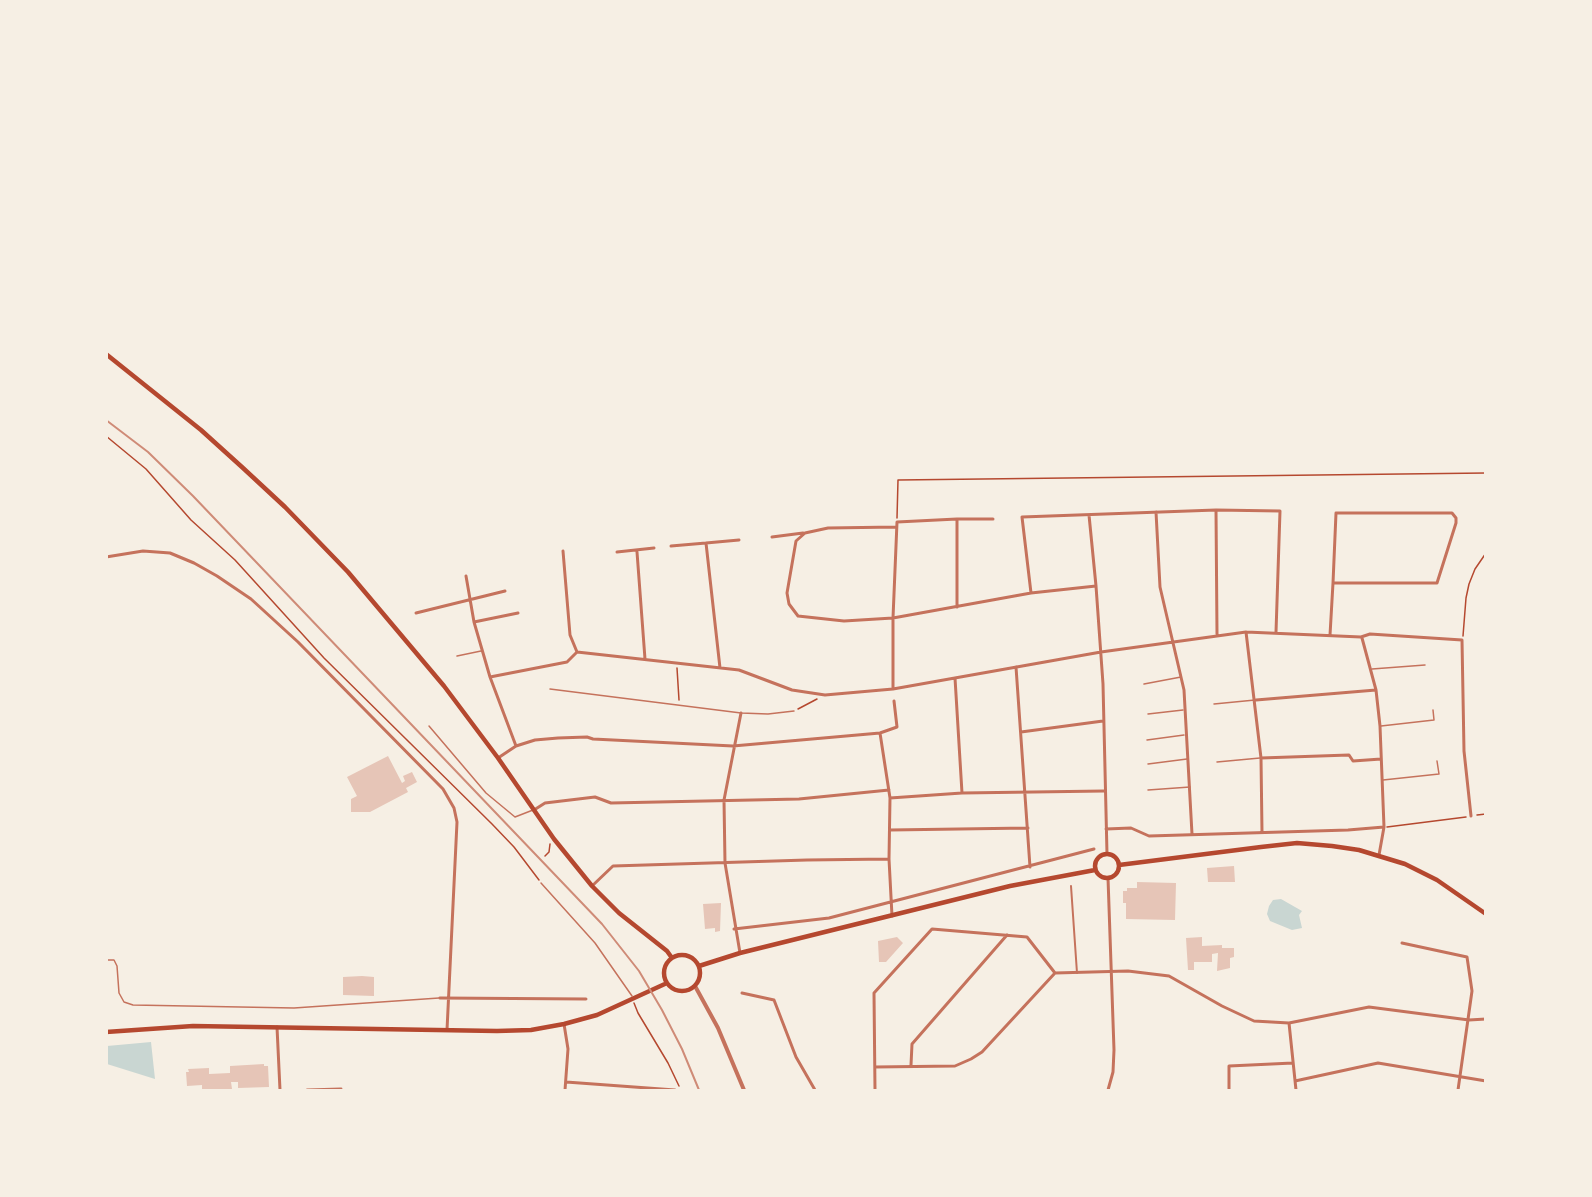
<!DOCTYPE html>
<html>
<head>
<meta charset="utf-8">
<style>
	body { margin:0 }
	#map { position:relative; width:1592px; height:1197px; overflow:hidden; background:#f6efe4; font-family:"Fira Sans",sans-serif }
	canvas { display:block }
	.frame { position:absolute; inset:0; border:108px solid #f6efe4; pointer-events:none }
</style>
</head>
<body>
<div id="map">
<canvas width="1592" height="1197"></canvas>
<div class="frame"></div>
</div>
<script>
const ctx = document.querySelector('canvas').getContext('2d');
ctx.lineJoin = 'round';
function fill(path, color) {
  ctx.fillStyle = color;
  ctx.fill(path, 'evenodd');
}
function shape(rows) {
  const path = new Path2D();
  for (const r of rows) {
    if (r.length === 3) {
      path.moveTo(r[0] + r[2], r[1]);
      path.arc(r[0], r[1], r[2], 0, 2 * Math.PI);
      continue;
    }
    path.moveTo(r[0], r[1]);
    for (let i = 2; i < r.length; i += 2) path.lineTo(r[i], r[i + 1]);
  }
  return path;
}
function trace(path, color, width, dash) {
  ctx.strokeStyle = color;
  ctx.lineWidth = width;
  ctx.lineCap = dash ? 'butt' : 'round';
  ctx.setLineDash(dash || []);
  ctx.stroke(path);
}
const water = shape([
	[1281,899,1302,911,1299,915,1302,928,1292,930,1270,921,1267,914,1269,906,1273,900],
	[151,1042,155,1079,107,1064,107,1046]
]);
const building = shape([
	[388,756,402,783,405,781,403,776,412,772,417,782,406,788,408,792,370,812,351,812,351,799,357,796,347,777],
	[1234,866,1235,882,1208,882,1207,868],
	[1137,882,1176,883,1175,920,1126,919,1126,903,1123,903,1123,891,1127,891,1127,888,1137,888],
	[721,903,720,931,715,932,715,928,705,929,703,904],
	[897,937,903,943,886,962,879,962,878,941],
	[1202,937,1202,946,1222,945,1222,948,1234,948,1234,957,1230,958,1230,968,1217,971,1218,953,1212,954,1212,962,1194,962,1194,970,1188,970,1186,938],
	[362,976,374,977,374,996,343,995,343,977],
	[264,1064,264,1066,268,1066,269,1087,238,1088,238,1082,231,1082,232,1089,202,1090,202,1085,187,1086,186,1072,189,1072,188,1069,209,1068,209,1074,230,1073,230,1066]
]);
const path = shape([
	[106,436,146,469,191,520,235,560,324,658,492,824,514,847,539,880],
	[897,518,898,480,1486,473],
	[1463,636,1466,598,1469,584,1475,569,1486,553],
	[677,668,679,700],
	[798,709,817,699],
	[1477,815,1486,814],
	[1387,827,1466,817],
	[545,856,549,852,550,844],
	[634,1003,638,1013,668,1063,679,1086]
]);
const service = shape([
	[457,656,481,651],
	[1372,669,1425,665],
	[1144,684,1181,677],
	[550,689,741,713,768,714,794,711],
	[1214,704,1255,700],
	[1148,714,1183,710],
	[429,726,486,793,515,817,533,810],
	[1381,726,1434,720,1433,710],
	[1147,740,1184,735],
	[1217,762,1260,758],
	[1148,764,1187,759],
	[1383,780,1439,774,1437,761],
	[1148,790,1190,787],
	[541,883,595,943,632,996],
	[106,960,114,960,117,966,119,993,124,1002,133,1005,294,1008,439,998]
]);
const pedestrian = shape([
	[1071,886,1077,973]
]);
const minor = shape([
	[1216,510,1217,634],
	[1156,512,1160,587,1184,690,1192,834],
	[1336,513,1452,513,1456,518,1456,523,1437,583,1333,583,1336,513],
	[1089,515,1096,586,1103,684,1107,854],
	[957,519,993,519],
	[896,527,828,528,805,533,796,541,787,593,789,604,798,616,844,621,893,618,1031,593,1096,586],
	[772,537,803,533],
	[671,546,706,543],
	[563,551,570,635,577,652,739,670,792,690,825,695,893,689,1101,652,1246,632,1361,637,1370,634,1462,640,1464,751,1471,816],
	[617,552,654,548],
	[637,552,645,659],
	[106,557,143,551,170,553,194,563,217,576,251,599,298,642,443,789,454,808,457,822,447,1030],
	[466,576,474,622,490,677,516,746],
	[1031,593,1022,517,1216,510,1280,511,1276,632],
	[416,613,505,591],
	[474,622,518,613],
	[1246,632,1261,758,1262,832],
	[1330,635,1333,583],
	[1362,638,1376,690,1380,726,1384,827,1379,855],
	[1016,667,1030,867],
	[720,668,706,543,739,540],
	[490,677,567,662,577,652],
	[955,678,962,793],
	[893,689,893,618,897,522,957,519,957,607],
	[1256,700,1376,690],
	[1021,732,1103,721],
	[880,733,890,798,889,859,892,916],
	[498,758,516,746,535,740,558,738,587,737,593,739,733,746,880,733,897,727,894,701],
	[1261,758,1349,755,1353,761,1381,759],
	[890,798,962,793,1104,791],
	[534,810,545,803,595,797,611,803,799,799,889,790],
	[1106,829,1131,828,1149,836,1348,830,1384,827],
	[890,830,1028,828],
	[1108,878,1114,1050,1113,1072,1108,1090],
	[592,886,613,866,807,860,889,859],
	[734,929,829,918,1094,849],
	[1402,943,1467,957,1472,991,1458,1090],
	[740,953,725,863,724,800,741,713],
	[742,993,774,1000,796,1057,815,1090],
	[440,998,586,999],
	[1289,1023,1296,1090],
	[564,1024,568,1049,565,1090],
	[277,1027,280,1090],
	[911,1065,912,1044,1007,935],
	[875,1067,955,1066,971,1059,982,1052,1055,973],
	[1295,1081,1378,1063,1486,1081],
	[566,1082,675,1090],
	[307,1090,341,1089],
	[875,1090,874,993,932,929,1027,937,1055,973,1128,971,1169,976,1222,1006,1254,1021,1289,1023,1369,1007,1469,1020,1486,1019],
	[1229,1090,1229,1066,1293,1063]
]);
const tertiary = shape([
	[695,986,718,1028,744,1090]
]);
const secondary = shape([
	[106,354,201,430,243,468,285,507,348,572,444,686,498,758,554,839,592,886,619,913,667,951,672,958],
	[1107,866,12],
	[1119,865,1261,847,1297,843,1332,846,1359,850,1405,864,1437,880,1486,914],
	[682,973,18],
	[699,966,740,953,1010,886,1095,870],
	[106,1032,193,1026,497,1031,531,1030,564,1024,597,1015,667,983]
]);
const rail = shape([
	[106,420,148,452,193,496,602,924,639,971,662,1010,682,1049,699,1090]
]);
fill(water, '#c9d6d2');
fill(building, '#e6c5b7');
trace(path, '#b5482f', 1.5);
trace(service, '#c5725c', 1.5);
trace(pedestrian, '#c5725c', 2);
trace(minor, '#c5725c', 3);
trace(tertiary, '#c5725c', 4);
trace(secondary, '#b5482f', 4.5);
trace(rail, '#cf8b77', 2);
</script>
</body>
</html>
